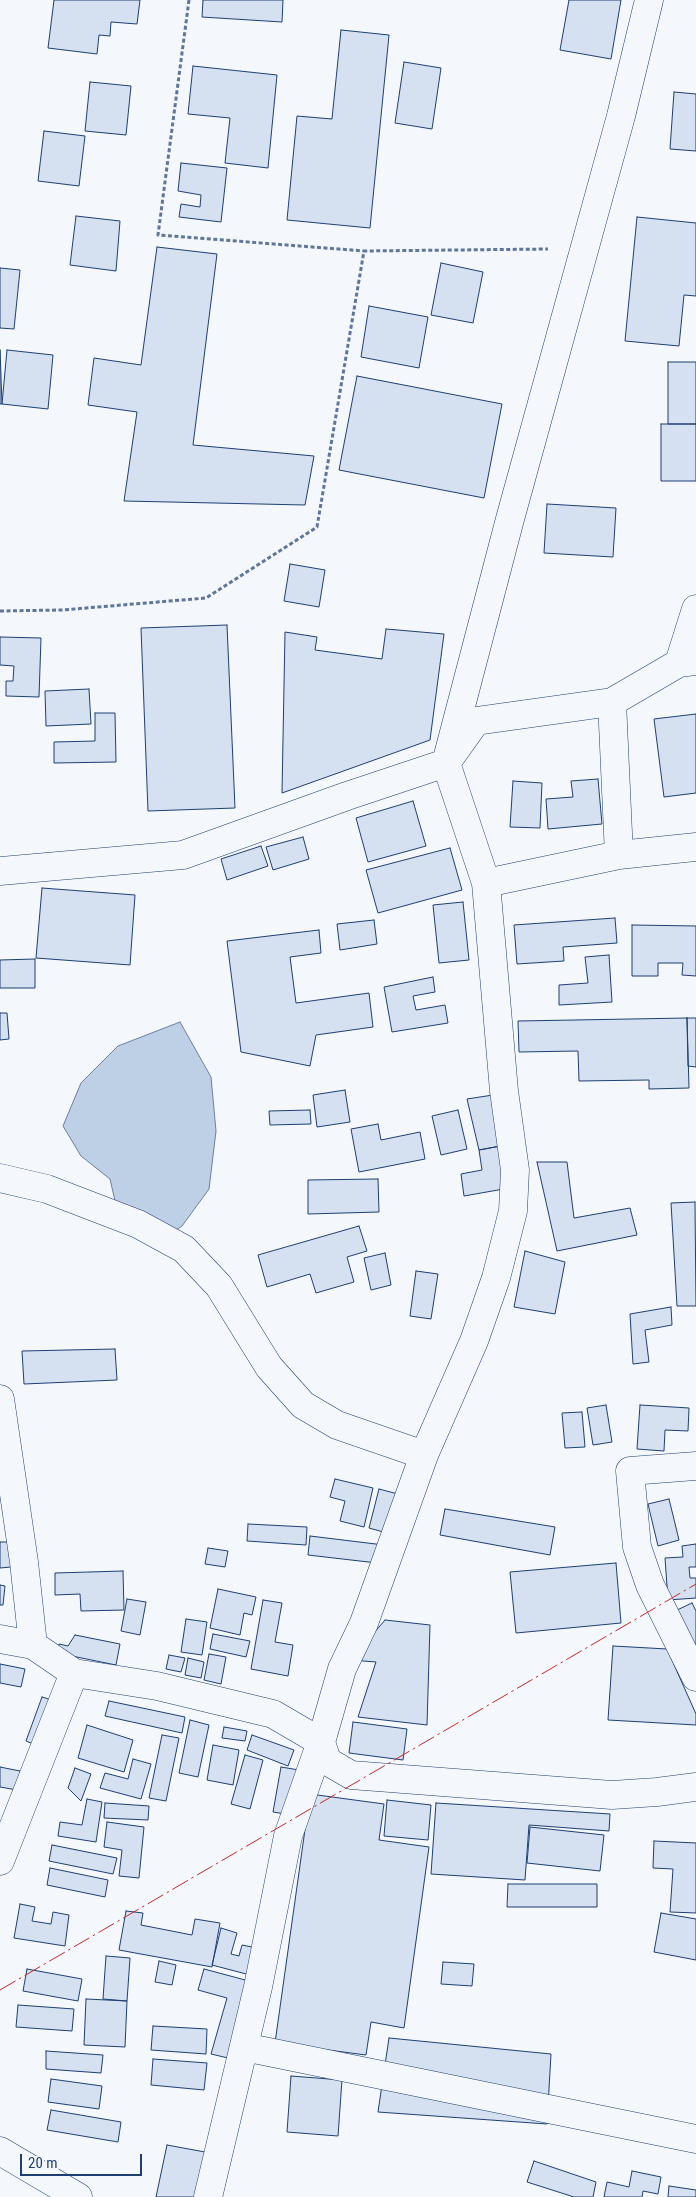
<!DOCTYPE html>
<html>
<head>
<meta charset="utf-8">
<style>
	body { margin:0 }
	#map { position:relative; width:696px; height:2197px; overflow:hidden; background:#f4f7fb; font-family:"Roboto Condensed",sans-serif }
	canvas { display:block }
	.scale { position:absolute; left:20px; top:2154px; width:122px; height:22px; box-sizing:border-box; border:2px solid #1d3f73; border-top:0; padding-left:6px; font-size:15px; line-height:18px; white-space:nowrap; color:#1d3f73; -webkit-text-stroke:4px #f4f7fb; paint-order:stroke }
</style>
</head>
<body>
<div id="map">
<canvas width="696" height="2197"></canvas>
<div class="scale">20 m</div>
</div>
<script>
const ctx = document.querySelector('canvas').getContext('2d');
ctx.lineJoin = 'round';
function fill(path, color) {
  ctx.fillStyle = color;
  ctx.fill(path, 'evenodd');
}
function shape(rows) {
  const path = new Path2D();
  for (const r of rows) {
    path.moveTo(r[0], r[1]);
    for (let i = 2; i < r.length; i += 2) path.lineTo(r[i], r[i + 1]);
  }
  return path;
}
function trace(path, color, width, dash) {
  ctx.strokeStyle = color;
  ctx.lineWidth = width;
  ctx.lineCap = dash ? 'butt' : 'round';
  ctx.setLineDash(dash || []);
  ctx.stroke(path);
}
const water = shape([
	[180,1022,211,1077,216,1131,209,1189,182,1226,159,1242,116,1205,110,1179,81,1156,63,1126,81,1083,118,1046,180,1022]
]);
const building = shape([
	[54,0,140,0,137,24,111,22,110,36,99,35,97,54,48,48,54,0],
	[203,0,283,0,282,22,202,17,203,0],
	[569,0,621,0,611,59,560,50,569,0],
	[341,30,389,35,370,228,287,220,297,116,332,119,341,30],
	[404,62,441,68,432,129,395,123,404,62],
	[193,66,277,75,268,168,225,163,230,118,188,114,193,66],
	[90,82,131,86,126,135,85,131,90,82],
	[674,92,696,94,696,151,670,149,674,92],
	[44,131,85,136,79,186,38,181,44,131],
	[181,163,227,168,221,222,179,217,181,204,200,207,201,195,178,191,181,163],
	[76,216,120,221,116,271,70,265,76,216],
	[637,217,696,223,696,296,684,295,679,346,625,341,637,217],
	[157,247,217,254,193,445,314,456,305,505,124,501,137,412,88,405,94,358,141,365,157,247],
	[441,263,483,272,473,323,431,315,441,263],
	[0,268,20,270,14,329,0,328,0,268],
	[369,306,428,317,419,368,361,357,369,306],
	[0,350,2,404,0,404,0,350],
	[7,350,53,355,48,409,2,404,7,350],
	[668,362,696,362,696,424,668,424,668,362],
	[357,376,502,404,484,498,339,470,357,376],
	[661,424,696,424,696,481,661,481,661,424],
	[547,504,616,508,613,557,544,553,547,504],
	[290,564,325,570,319,607,284,601,290,564],
	[227,625,235,808,148,811,141,628,227,625],
	[386,629,444,634,430,740,282,793,285,632,317,637,315,650,382,659,386,629],
	[0,637,41,638,39,697,6,696,6,681,13,681,14,666,0,665,0,637],
	[89,689,91,724,46,726,45,691,89,689],
	[95,713,115,713,116,762,54,763,54,742,95,741,95,713],
	[696,714,696,793,664,797,654,719,696,714],
	[598,779,602,824,548,829,546,799,573,797,571,781,598,779],
	[513,781,542,783,540,828,510,827,513,781],
	[413,801,426,846,368,862,356,818,413,801],
	[303,837,309,859,273,870,266,847,303,837],
	[261,846,268,866,227,880,221,859,261,846],
	[450,848,462,890,378,913,366,870,450,848],
	[42,888,135,895,130,965,36,958,42,888],
	[463,902,469,960,439,963,433,905,463,902],
	[615,918,617,943,563,947,564,961,517,964,514,925,615,918],
	[374,920,377,944,340,950,337,924,374,920],
	[632,925,696,926,696,976,682,975,683,963,658,963,658,976,632,976,632,925],
	[319,930,321,953,290,957,296,1003,369,993,373,1027,316,1035,310,1066,241,1052,227,941,319,930],
	[609,955,612,1002,559,1005,559,985,588,983,585,957,609,955],
	[35,959,35,988,0,988,0,960,35,959],
	[433,977,435,992,413,996,416,1010,445,1005,448,1023,392,1032,384,987,433,977],
	[0,1013,7,1013,9,1039,0,1040,0,1013],
	[687,1018,696,1018,696,1067,688,1066,687,1018],
	[687,1018,689,1088,649,1089,649,1080,579,1081,578,1051,519,1052,518,1021,687,1018],
	[345,1090,350,1122,317,1127,313,1095,345,1090],
	[493,1095,506,1145,479,1150,467,1099,493,1095],
	[310,1110,311,1124,270,1125,269,1111,310,1110],
	[458,1110,467,1149,441,1155,432,1116,458,1110],
	[378,1124,381,1140,420,1132,425,1159,359,1172,351,1129,378,1124],
	[506,1145,515,1187,464,1196,461,1174,482,1170,479,1150,506,1145],
	[537,1162,567,1162,574,1218,630,1208,637,1235,557,1251,537,1162],
	[378,1179,379,1212,308,1214,308,1180,378,1179],
	[695,1202,696,1306,677,1306,671,1203,695,1202],
	[359,1226,367,1251,347,1257,354,1282,316,1293,310,1274,267,1287,258,1255,359,1226],
	[525,1251,565,1262,555,1314,514,1307,525,1251],
	[385,1253,391,1285,371,1290,364,1258,385,1253],
	[416,1271,438,1274,431,1319,410,1316,416,1271],
	[671,1307,672,1325,645,1330,649,1362,633,1364,630,1314,671,1307],
	[115,1349,117,1380,24,1384,22,1351,115,1349],
	[606,1405,612,1442,593,1445,587,1408,606,1405],
	[640,1405,689,1408,688,1431,665,1430,664,1451,637,1449,640,1405],
	[582,1412,585,1447,565,1448,562,1413,582,1412],
	[335,1479,373,1488,364,1527,340,1521,345,1501,330,1497,335,1479],
	[379,1489,398,1494,387,1533,369,1528,379,1489],
	[669,1499,679,1540,658,1546,648,1504,669,1499],
	[445,1509,555,1527,550,1555,440,1535,445,1509],
	[248,1524,307,1527,306,1545,247,1541,248,1524],
	[310,1536,384,1545,377,1563,308,1555,310,1536],
	[0,1542,10,1542,11,1567,0,1568,0,1542],
	[696,1544,696,1567,689,1567,690,1578,696,1578,696,1598,668,1600,665,1558,683,1557,682,1546,696,1544],
	[208,1548,228,1551,225,1567,205,1564,208,1548],
	[616,1563,621,1623,516,1633,510,1572,616,1563],
	[123,1571,124,1610,81,1611,80,1594,55,1595,55,1573,123,1571],
	[0,1585,5,1586,3,1605,0,1605,0,1585],
	[218,1589,256,1597,252,1615,244,1613,240,1635,210,1628,218,1589],
	[127,1599,146,1602,140,1635,121,1631,127,1599],
	[263,1600,282,1603,275,1642,293,1645,288,1676,251,1669,263,1600],
	[692,1603,696,1611,696,1654,675,1611,692,1603],
	[186,1619,207,1622,202,1655,181,1652,186,1619],
	[385,1620,430,1625,427,1725,358,1717,376,1662,351,1660,385,1620],
	[213,1634,250,1641,246,1657,210,1649,213,1634],
	[75,1635,120,1644,116,1665,57,1653,59,1644,68,1646,75,1635],
	[613,1646,667,1649,696,1714,696,1725,608,1720,613,1646],
	[209,1654,226,1657,221,1684,204,1680,209,1654],
	[169,1655,185,1658,181,1672,166,1669,169,1655],
	[188,1658,204,1662,201,1678,185,1675,188,1658],
	[0,1664,25,1669,21,1687,0,1683,0,1664],
	[42,1697,55,1701,38,1746,26,1741,42,1697],
	[109,1701,185,1717,182,1733,105,1716,109,1701],
	[190,1720,209,1725,198,1777,179,1773,190,1720],
	[353,1722,407,1729,403,1760,349,1753,353,1722],
	[87,1725,133,1740,124,1772,78,1758,87,1725],
	[224,1727,247,1731,245,1741,222,1738,224,1727],
	[162,1735,179,1738,166,1801,149,1798,162,1735],
	[252,1735,294,1750,288,1766,247,1750,252,1735],
	[213,1745,239,1750,233,1785,207,1780,213,1745],
	[245,1755,263,1760,250,1809,231,1804,245,1755],
	[133,1759,151,1764,141,1799,100,1788,105,1773,128,1779,133,1759],
	[0,1767,20,1771,17,1790,0,1787,0,1767],
	[281,1767,299,1770,292,1815,273,1812,281,1767],
	[75,1768,91,1774,81,1801,68,1788,75,1768],
	[310,1794,384,1804,379,1840,429,1847,404,2028,371,2022,366,2055,275,2043,310,1794],
	[87,1799,102,1802,96,1842,58,1836,60,1822,82,1825,87,1799],
	[387,1800,431,1805,428,1840,384,1836,387,1800],
	[105,1803,149,1806,148,1820,104,1818,105,1803],
	[436,1803,610,1814,609,1831,529,1825,525,1880,431,1874,436,1803],
	[107,1822,144,1827,139,1878,119,1876,122,1850,104,1847,107,1822],
	[530,1827,604,1835,600,1871,527,1863,530,1827],
	[654,1841,696,1843,696,1913,670,1912,673,1869,653,1868,654,1841],
	[52,1845,117,1858,113,1874,49,1861,52,1845],
	[50,1868,108,1880,105,1897,47,1885,50,1868],
	[508,1884,597,1884,597,1907,507,1907,508,1884],
	[20,1904,35,1907,32,1921,51,1924,53,1912,69,1915,65,1946,14,1938,20,1904],
	[126,1911,143,1913,141,1925,192,1935,195,1919,220,1923,212,1967,119,1950,126,1911],
	[661,1913,696,1919,696,1960,654,1952,661,1913],
	[221,1928,237,1933,231,1954,239,1956,242,1945,257,1948,250,1975,212,1965,221,1928],
	[106,1956,130,1958,127,2001,103,1999,106,1956],
	[159,1961,176,1965,172,1985,155,1982,159,1961],
	[443,1962,474,1964,472,1986,441,1984,443,1962],
	[27,1969,82,1979,78,2001,23,1991,27,1969],
	[204,1969,249,1981,228,2058,211,2054,227,1998,198,1990,204,1969],
	[86,1999,127,2001,125,2047,84,2045,86,1999],
	[18,2005,74,2009,72,2031,16,2027,18,2005],
	[153,2026,207,2029,206,2054,151,2050,153,2026],
	[389,2038,551,2054,547,2124,378,2112,389,2038],
	[46,2051,103,2055,101,2073,46,2069,46,2051],
	[153,2059,207,2063,204,2090,151,2085,153,2059],
	[291,2076,342,2080,338,2136,287,2132,291,2076],
	[51,2079,102,2086,99,2109,48,2102,51,2079],
	[51,2110,121,2122,118,2142,47,2130,51,2110],
	[167,2145,205,2152,196,2197,156,2197,167,2145],
	[534,2161,596,2182,593,2197,574,2197,527,2182,534,2161],
	[632,2171,661,2177,658,2194,643,2191,642,2197,604,2197,607,2182,629,2187,632,2171],
	[669,2186,696,2190,696,2197,668,2197,669,2186]
]);
const path = shape([
	[189,0,158,235,364,251],
	[0,611,62,610,206,598,317,527,364,251,548,249]
]);
const minor = shape([
	[679,663,696,609],
	[612,702,619,855],
	[0,871,183,855,347,796,446,763,476,721,612,702,679,663,696,661],
	[486,883,619,855,696,847],
	[0,1178,47,1189,138,1224,184,1249,219,1286,269,1367,303,1405,337,1425,424,1455],
	[0,1399,24,1562,33,1645,74,1673,157,1686,273,1714,321,1742,327,1761,351,1775,612,1795,657,1792,696,1787],
	[696,1466,630,1471,637,1547,650,1585,696,1677],
	[0,1639,33,1645],
	[0,1861,74,1673],
	[244,2047,696,2139],
	[0,2151,78,2197],
	[208,2197,258,1987,288,1836,321,1742,342,1669,364,1623,424,1455,474,1341,496,1278,513,1211,515,1170,504,1091,486,883,446,763,510,519,621,116,649,0]
]);
const power = shape([
	[0,1990,696,1584]
]);
fill(water, '#bed0e5');
trace(water, '#687fa3', 1);
fill(building, '#d5e0f0');
trace(building, '#1d3f73', 1);
trace(minor, '#1d3f73', 29);
trace(path, '#5e769c', 3, [4, 2.5]);
trace(minor, '#f4f7fb', 28);
trace(power, '#c62828', 1, [18, 4, 2.5, 4]);
</script>
</body>
</html>
